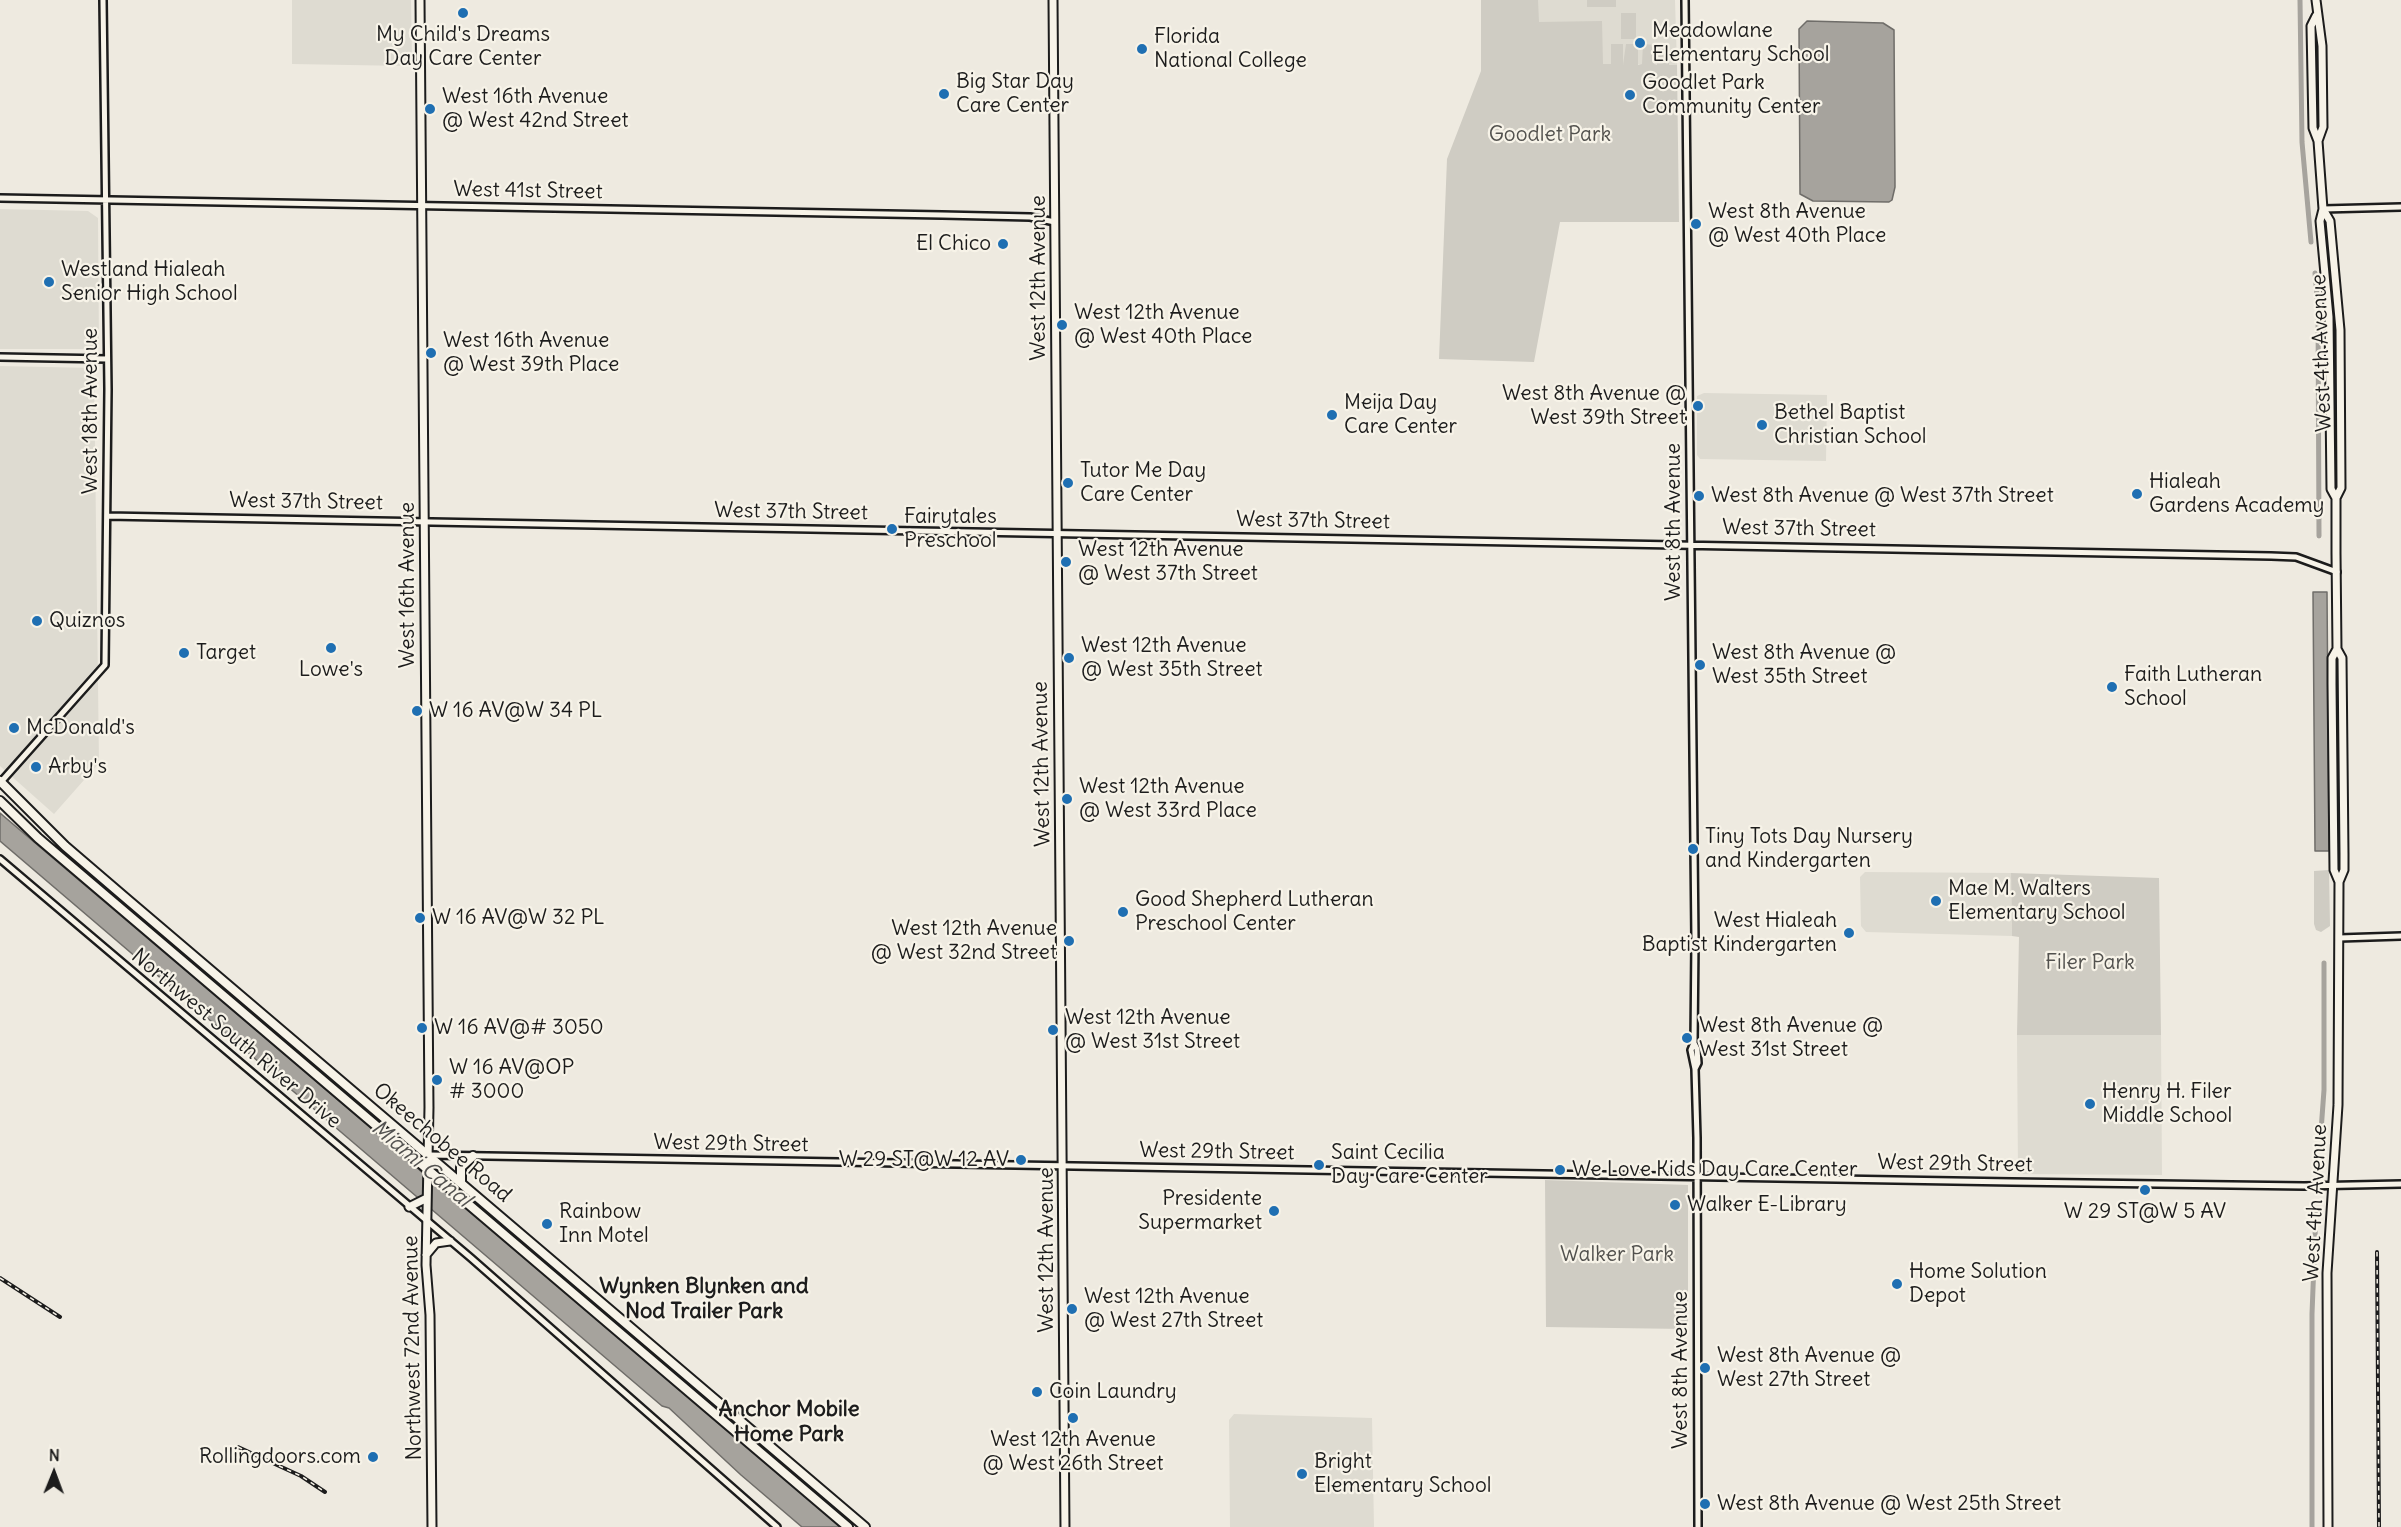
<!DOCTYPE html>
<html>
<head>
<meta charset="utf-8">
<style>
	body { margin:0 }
	#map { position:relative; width:2401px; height:1527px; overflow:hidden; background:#eeeae0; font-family:Delius,sans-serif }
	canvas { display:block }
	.north { position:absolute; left:24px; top:1443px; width:60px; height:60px; -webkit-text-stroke:4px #f7f3e8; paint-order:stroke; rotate:1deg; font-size:16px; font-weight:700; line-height:24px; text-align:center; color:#1c1c1c }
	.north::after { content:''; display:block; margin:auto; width:21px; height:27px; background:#1c1c1c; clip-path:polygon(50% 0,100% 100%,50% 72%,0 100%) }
</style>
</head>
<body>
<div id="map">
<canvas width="2401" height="1527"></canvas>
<div class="north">N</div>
</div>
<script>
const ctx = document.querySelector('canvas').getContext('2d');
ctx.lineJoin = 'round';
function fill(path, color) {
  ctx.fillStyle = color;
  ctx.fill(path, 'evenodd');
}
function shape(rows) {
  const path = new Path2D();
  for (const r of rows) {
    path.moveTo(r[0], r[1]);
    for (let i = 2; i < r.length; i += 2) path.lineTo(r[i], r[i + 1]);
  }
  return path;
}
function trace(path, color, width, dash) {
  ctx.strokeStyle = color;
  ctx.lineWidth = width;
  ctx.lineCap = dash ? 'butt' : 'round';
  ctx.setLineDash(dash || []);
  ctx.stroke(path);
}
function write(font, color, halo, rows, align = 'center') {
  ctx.font = font + ' Delius,sans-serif';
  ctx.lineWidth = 4.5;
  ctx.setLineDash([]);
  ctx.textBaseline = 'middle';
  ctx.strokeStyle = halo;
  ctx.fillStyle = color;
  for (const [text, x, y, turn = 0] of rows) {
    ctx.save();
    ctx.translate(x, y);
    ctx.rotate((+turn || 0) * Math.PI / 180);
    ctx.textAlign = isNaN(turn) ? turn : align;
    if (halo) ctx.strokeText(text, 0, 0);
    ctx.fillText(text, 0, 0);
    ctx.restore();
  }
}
const built = shape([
	[292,0,411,0,412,61,407,66,292,64],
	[1538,0,1675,0,1677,65,1602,64,1538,22],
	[0,209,88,211,98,218,99,349,0,349],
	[0,366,94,368,99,763,54,814,0,766],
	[1704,393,1827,395,1826,461,1700,459,1697,455,1697,396],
	[1865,872,2011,873,2012,936,1866,932,1861,926,1860,877],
	[2017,1035,2161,1035,2162,1175,2018,1174],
	[1234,1414,1372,1418,1374,1527,1230,1527,1229,1420]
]);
const green = shape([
	[1481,0,1538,0,1539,22,1602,21,1603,64,1611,64,1611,44,1623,44,1623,65,1626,44,1638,44,1638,65,1642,64,1643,44,1655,45,1654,64,1657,65,1657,45,1669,45,1669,65,1677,65,1679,222,1560,222,1534,362,1439,359,1447,159,1481,71],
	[1587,0,1616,0,1616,7,1587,7],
	[1621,13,1636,13,1636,39,1621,39],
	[2329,870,2330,926,2321,932,2316,930,2314,924,2314,871],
	[2011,873,2159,878,2161,1035,2017,1035,2019,937,2012,936],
	[1545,1180,1688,1185,1688,1327,1684,1329,1546,1327]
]);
const water = shape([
	[1807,21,1883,23,1894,30,1895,187,1892,200,1889,202,1813,201,1800,194,1799,29,1807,21],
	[2313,592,2327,592,2329,851,2315,851,2313,592],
	[0,813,411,1162,441,1190,447,1192,841,1527,802,1527,741,1475,669,1408,662,1406,0,841,0,813]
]);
const canal = shape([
	[2300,0,2302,142,2311,242],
	[2315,273,2318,307,2319,536],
	[2321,1131,2324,1090,2324,963],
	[2312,1527,2312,1314,2316,1211]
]);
const minor = shape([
	[1685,0,1695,940,1694,1043,1691,1050,1695,1069,1697,1138,1698,1527],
	[0,198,942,215,1030,217,1055,222],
	[2323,209,2401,207],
	[0,357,107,359],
	[107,516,2271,556,2296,557,2337,572],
	[0,783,105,665,108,389,103,0],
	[0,859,471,1258,777,1527],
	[2339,938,2401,936],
	[1694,1043,1697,1049,1698,1063,1695,1069],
	[429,1155,2012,1182,2304,1186,2401,1184]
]);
const major = shape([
	[420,0,429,1107,426,1265,430,1315,432,1527],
	[1053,0,1065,1527],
	[2316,0,2322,46,2323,127,2318,141],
	[2316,16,2311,26,2313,128,2318,141,2323,209,2320,221,2329,317,2331,489,2336,498],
	[2323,209,2330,221,2340,330,2341,488,2336,498,2336,553,2337,649,2342,658,2344,854,2344,870,2339,882,2338,1105,2327,1273,2328,1527],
	[2337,649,2332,658,2332,684,2334,870,2339,882],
	[409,1207,427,1198],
	[426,1255,436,1243,450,1241]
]);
const highway = shape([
	[0,781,65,846,128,900,865,1527],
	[0,801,38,838,848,1527],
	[461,1183,461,1167,473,1156]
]);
const rail = shape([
	[2377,1252,2379,1527],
	[0,1278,60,1317],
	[238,1447,301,1476,325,1492]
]);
const markers = [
	[463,13,6,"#1f6fb2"],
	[1640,43,6,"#1f6fb2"],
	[1142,49,6,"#1f6fb2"],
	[944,94,6,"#1f6fb2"],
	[1630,95,6,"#1f6fb2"],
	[430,109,6,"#1f6fb2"],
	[1696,224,6,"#1f6fb2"],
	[1003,244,6,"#1f6fb2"],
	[49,282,6,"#1f6fb2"],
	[1062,325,6,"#1f6fb2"],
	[431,353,6,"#1f6fb2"],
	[1698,406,6,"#1f6fb2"],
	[1332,415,6,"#1f6fb2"],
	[1762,425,6,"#1f6fb2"],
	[1068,483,6,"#1f6fb2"],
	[2137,494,6,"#1f6fb2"],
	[1699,496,6,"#1f6fb2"],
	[892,529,6,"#1f6fb2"],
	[1066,562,6,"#1f6fb2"],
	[37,621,6,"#1f6fb2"],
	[331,648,6,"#1f6fb2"],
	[184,653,6,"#1f6fb2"],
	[1069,658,6,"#1f6fb2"],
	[1700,665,6,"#1f6fb2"],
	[2112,687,6,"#1f6fb2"],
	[417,711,6,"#1f6fb2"],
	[14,728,6,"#1f6fb2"],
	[36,767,6,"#1f6fb2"],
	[1067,799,6,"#1f6fb2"],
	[1693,849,6,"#1f6fb2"],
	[1936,901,6,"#1f6fb2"],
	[1123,912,6,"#1f6fb2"],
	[420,918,6,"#1f6fb2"],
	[1849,933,6,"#1f6fb2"],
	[1069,941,6,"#1f6fb2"],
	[422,1028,6,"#1f6fb2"],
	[1053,1030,6,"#1f6fb2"],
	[1687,1038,6,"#1f6fb2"],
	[437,1080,6,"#1f6fb2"],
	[2090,1104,6,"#1f6fb2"],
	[1021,1160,6,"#1f6fb2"],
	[1319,1165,6,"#1f6fb2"],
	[1560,1170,6,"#1f6fb2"],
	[2145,1190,6,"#1f6fb2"],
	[1675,1205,6,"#1f6fb2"],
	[1274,1211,6,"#1f6fb2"],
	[547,1224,6,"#1f6fb2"],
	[1897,1284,6,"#1f6fb2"],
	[1072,1309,6,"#1f6fb2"],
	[1705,1368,6,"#1f6fb2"],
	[1037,1392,6,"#1f6fb2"],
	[1073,1418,6,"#1f6fb2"],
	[373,1457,6,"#1f6fb2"],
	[1302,1474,6,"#1f6fb2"],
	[1705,1504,6,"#1f6fb2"]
];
const poiNames = [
	["Meadowlane",1652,31],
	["Elementary School",1652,55],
	["My Child's Dreams",463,35,"center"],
	["Day Care Center",463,59,"center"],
	["Florida",1154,37],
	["National College",1154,61],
	["Big Star Day",956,82],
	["Care Center",956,106],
	["Goodlet Park",1642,83],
	["Community Center",1642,107],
	["West 16th Avenue",442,97],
	["@ West 42nd Street",442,121],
	["West 8th Avenue",1708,212],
	["@ West 40th Place",1708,236],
	["El Chico",991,244,"right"],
	["Westland Hialeah",61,270],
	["Senior High School",61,294],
	["West 12th Avenue",1074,313],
	["@ West 40th Place",1074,337],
	["West 16th Avenue",443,341],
	["@ West 39th Place",443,365],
	["West 8th Avenue @",1686,394,"right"],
	["West 39th Street",1686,418,"right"],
	["Meija Day",1344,403],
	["Care Center",1344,427],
	["Bethel Baptist",1774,413],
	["Christian School",1774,437],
	["Tutor Me Day",1080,471],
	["Care Center",1080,495],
	["Hialeah",2149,482],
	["Gardens Academy",2149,506],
	["West 8th Avenue @ West 37th Street",1711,496],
	["Fairytales",904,517],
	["Preschool",904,541],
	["West 12th Avenue",1078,550],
	["@ West 37th Street",1078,574],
	["Quiznos",49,621],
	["West 12th Avenue",1081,646],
	["@ West 35th Street",1081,670],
	["Target",196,653],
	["West 8th Avenue @",1712,653],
	["West 35th Street",1712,677],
	["Lowe's",331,670,"center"],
	["Faith Lutheran",2124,675],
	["School",2124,699],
	["W 16 AV@W 34 PL",429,711],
	["McDonald's",26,728],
	["Arby's",48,767],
	["West 12th Avenue",1079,787],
	["@ West 33rd Place",1079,811],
	["Tiny Tots Day Nursery",1705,837],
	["and Kindergarten",1705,861],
	["Mae M. Walters",1948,889],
	["Elementary School",1948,913],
	["Good Shepherd Lutheran",1135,900],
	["Preschool Center",1135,924],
	["W 16 AV@W 32 PL",432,918],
	["West Hialeah",1837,921,"right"],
	["Baptist Kindergarten",1837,945,"right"],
	["West 12th Avenue",1057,929,"right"],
	["@ West 32nd Street",1057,953,"right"],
	["West 12th Avenue",1065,1018],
	["@ West 31st Street",1065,1042],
	["West 8th Avenue @",1699,1026],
	["West 31st Street",1699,1050],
	["W 16 AV@# 3050",434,1028],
	["W 16 AV@OP",449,1068],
	["# 3000",449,1092],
	["Henry H. Filer",2102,1092],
	["Middle School",2102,1116],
	["Saint Cecilia",1331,1153],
	["Day Care Center",1331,1177],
	["W 29 ST@W 12 AV",1009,1160,"right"],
	["We Love Kids Day Care Center",1572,1170],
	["Presidente",1262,1199,"right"],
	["Supermarket",1262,1223,"right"],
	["Walker E-Library",1687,1205],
	["Rainbow",559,1212],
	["Inn Motel",559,1236],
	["W 29 ST@W 5 AV",2145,1212,"center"],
	["Home Solution",1909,1272],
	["Depot",1909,1296],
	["West 12th Avenue",1084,1297],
	["@ West 27th Street",1084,1321],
	["West 8th Avenue @",1717,1356],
	["West 27th Street",1717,1380],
	["Coin Laundry",1049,1392],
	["West 12th Avenue",1073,1440,"center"],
	["@ West 26th Street",1073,1464,"center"],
	["Rollingdoors.com",361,1457,"right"],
	["Bright",1314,1462],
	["Elementary School",1314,1486],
	["West 8th Avenue @ West 25th Street",1717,1504]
];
const parkNames = [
	["Goodlet Park",1550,135],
	["Filer Park",2090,963],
	["Walker Park",1617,1255]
];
const streetNames = [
	["West 41st Street",528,191,1],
	["West 12th Avenue",1039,278,-90],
	["West 4th Avenue",2322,353,-92],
	["West 18th Avenue",91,411,-90],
	["West 37th Street",306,502,1],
	["West 37th Street",791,512,1],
	["West 37th Street",1313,521,1],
	["West 8th Avenue",1674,522,-90],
	["West 37th Street",1799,529,1],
	["West 16th Avenue",408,585,-90],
	["West 12th Avenue",1042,764,-91],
	["Northwest South River Drive",236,1039,40],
	["Okeechobee Road",442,1143,40],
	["West 29th Street",731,1144,1],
	["West 29th Street",1217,1152,1],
	["West 29th Street",1955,1164,1],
	["West 4th Avenue",2316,1203,-87],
	["West 12th Avenue",1047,1250,-90],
	["Northwest 72nd Avenue",413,1348,-91],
	["West 8th Avenue",1681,1370,-90]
];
const waterNames = [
	["Miami Canal",421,1164,40]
];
const neighbourhoodNames = [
	["Wynken Blynken and",704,1287],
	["Nod Trailer Park",704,1312],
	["Anchor Mobile",789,1410],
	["Home Park",789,1435]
];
fill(built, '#dedbd1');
fill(green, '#cfccc3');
fill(water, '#a6a39d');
trace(water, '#6f6d69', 1.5);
trace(canal, '#a6a39d', 5);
trace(minor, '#1c1c1c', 10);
trace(major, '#1c1c1c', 11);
trace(highway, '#1c1c1c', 12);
trace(minor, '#f7f3e8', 5);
trace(major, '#f7f3e8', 7);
trace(highway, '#f7f3e8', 8);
trace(rail, '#1c1c1c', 4);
trace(rail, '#f7f3e8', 1.5, [4.5]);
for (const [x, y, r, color] of markers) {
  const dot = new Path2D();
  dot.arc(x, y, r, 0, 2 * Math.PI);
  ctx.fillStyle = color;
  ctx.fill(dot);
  trace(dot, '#f7f3e8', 2);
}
write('21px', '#1c1c1c', '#f7f3e8', poiNames, 'left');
write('21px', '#52514e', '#f7f3e8', parkNames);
write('21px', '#1c1c1c', '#f7f3e8', streetNames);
write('italic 22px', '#535250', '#f7f3e8', waterNames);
write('bold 22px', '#1c1c1c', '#f7f3e8', neighbourhoodNames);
</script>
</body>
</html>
